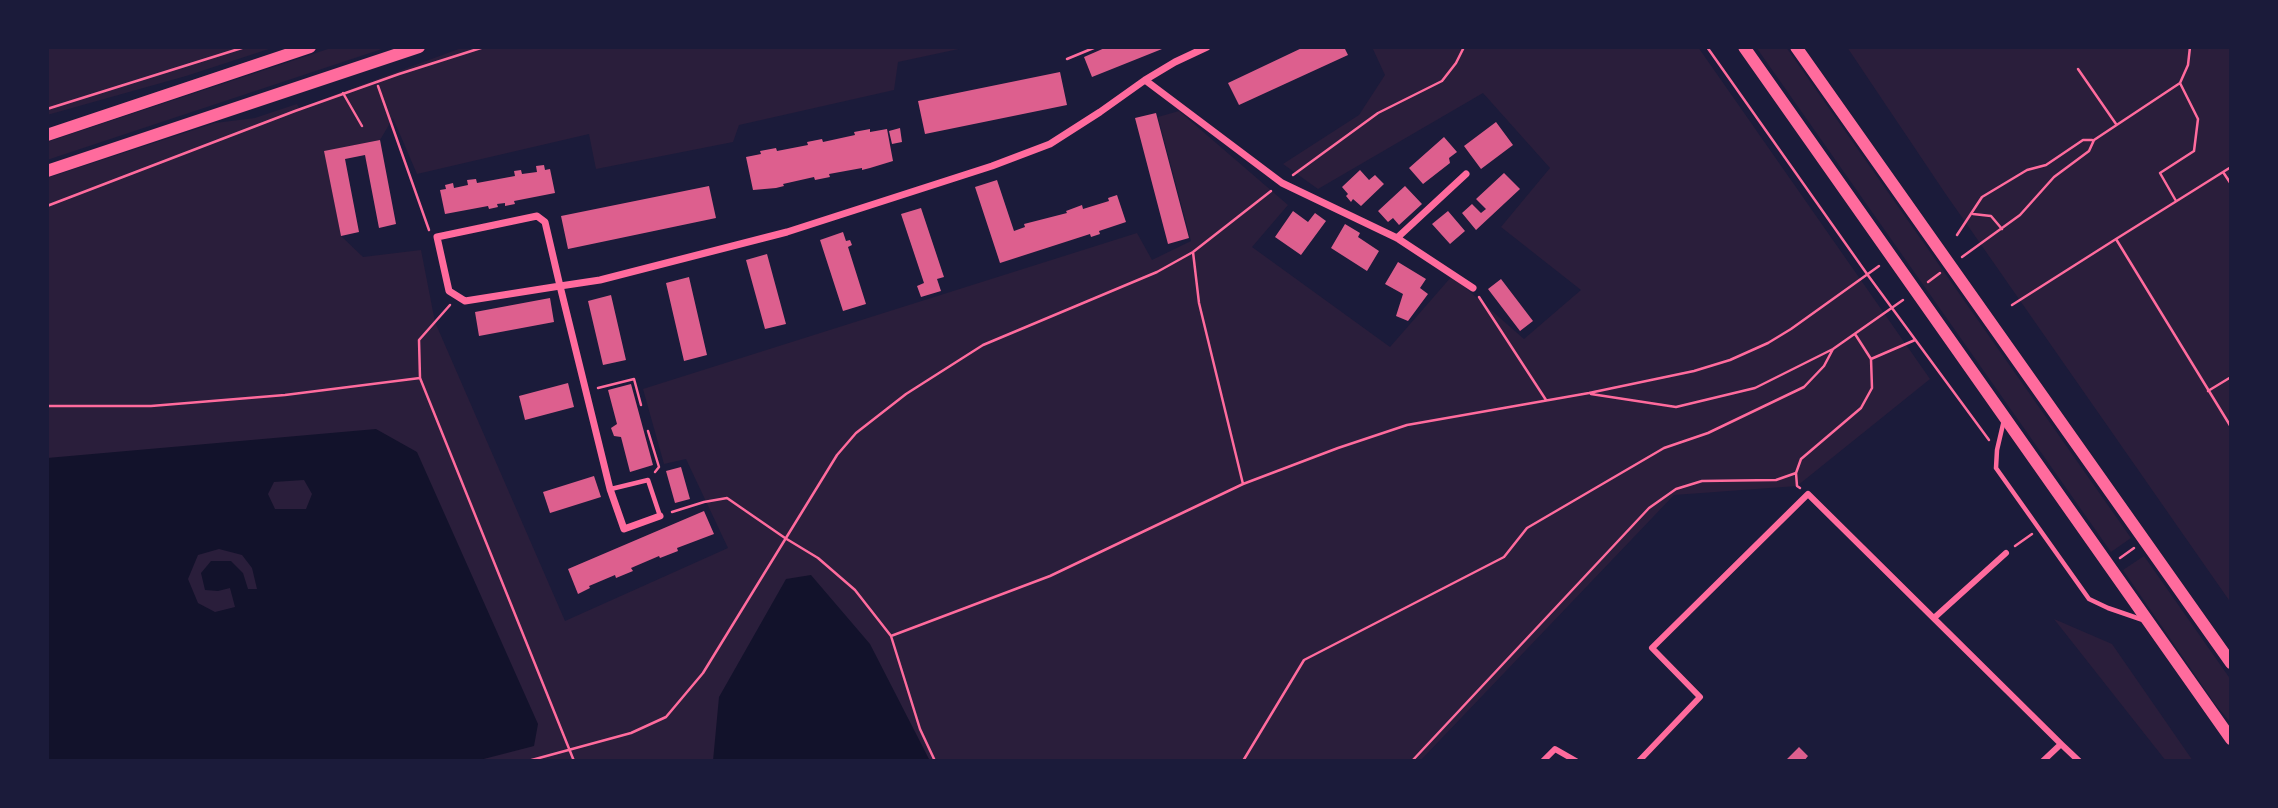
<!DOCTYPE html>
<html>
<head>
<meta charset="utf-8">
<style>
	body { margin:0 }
	#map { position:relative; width:2278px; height:808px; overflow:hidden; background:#1b1b3a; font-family:Spectral,serif }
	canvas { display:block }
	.frame { position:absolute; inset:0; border:49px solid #1b1b3a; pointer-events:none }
</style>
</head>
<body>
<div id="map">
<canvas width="2278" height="808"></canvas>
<div class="frame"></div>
</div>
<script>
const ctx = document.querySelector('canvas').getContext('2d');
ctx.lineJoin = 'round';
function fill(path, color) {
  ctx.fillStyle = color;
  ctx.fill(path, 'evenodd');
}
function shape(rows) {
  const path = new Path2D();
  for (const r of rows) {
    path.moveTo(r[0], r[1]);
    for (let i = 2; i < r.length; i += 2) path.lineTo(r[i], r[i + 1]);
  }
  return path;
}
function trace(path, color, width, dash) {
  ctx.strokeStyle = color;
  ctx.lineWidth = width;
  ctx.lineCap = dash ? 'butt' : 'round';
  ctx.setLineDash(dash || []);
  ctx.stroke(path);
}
const green = shape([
	[47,47,275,47,186,76,47,115],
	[334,47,388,47,47,160,47,142],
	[464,47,968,47,898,62,894,90,739,125,733,142,596,169,589,134,417,174,393,118,380,140,325,151,341,236,363,257,421,250,435,322,565,621,728,548,686,459,664,464,643,389,1137,233,1152,260,1191,241,1158,117,1179,111,1288,205,1252,247,1390,347,1452,276,1524,339,1581,290,1501,227,1550,168,1483,93,1318,189,1283,164,1359,115,1385,75,1372,47,1698,47,1930,379,1797,486,1674,495,1420,761,47,761,47,178,215,123,255,118,297,104,299,108],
	[1756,47,1786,47,2131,538,2111,552],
	[1847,47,2231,47,2231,603,1945,193],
	[2144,556,2231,680,2231,723,2215,704,2123,570],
	[2054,619,2112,644,2193,761,2166,761]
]);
const water = shape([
	[376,429,417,452,538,724,534,746,476,761,47,761,47,458],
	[304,480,312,494,306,509,275,509,268,494,274,482],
	[219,549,242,555,252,568,257,589,248,589,243,573,231,561,211,561,201,573,205,590,218,591,230,588,235,607,215,612,198,603,188,579,198,555],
	[811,575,870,644,930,761,713,761,719,697,786,579]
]);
const building = shape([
	[1107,47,1167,47,1092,77,1084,57],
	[1304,47,1344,47,1348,55,1239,105,1228,83],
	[1060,72,1067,105,925,134,918,101],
	[1156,113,1189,238,1168,244,1135,118],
	[1496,122,1513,145,1481,169,1464,146],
	[900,128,902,142,892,144,889,131],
	[870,129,870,132,887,129,893,161,870,168,862,170,862,168,829,174,830,177,815,180,814,177,783,184,784,186,776,188,753,190,746,157,761,154,760,151,776,148,777,151,808,145,807,142,822,139,823,142,855,135,854,132],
	[1444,137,1457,152,1449,158,1450,163,1423,184,1409,168],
	[380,140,396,224,379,228,365,155,345,159,359,232,341,236,324,151],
	[544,165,545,170,550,169,555,193,514,201,515,204,505,206,505,203,497,204,498,207,489,209,488,206,445,214,440,190,446,189,445,185,453,183,454,188,468,185,467,180,476,179,477,183,515,176,514,171,521,170,522,174,537,172,536,166],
	[1360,170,1369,180,1375,175,1384,184,1361,206,1353,199,1351,202,1346,196,1348,194,1342,187],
	[1504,173,1520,189,1476,230,1462,213,1472,204,1481,213,1486,209,1476,199],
	[997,180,1014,231,1025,227,1024,224,1067,213,1066,211,1082,205,1083,209,1109,201,1108,198,1117,195,1126,222,1099,231,1100,234,1091,237,1090,234,1000,263,975,187],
	[709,186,716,218,568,249,561,216],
	[1405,186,1422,204,1399,225,1393,218,1388,222,1378,211],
	[921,208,944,277,937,279,941,291,921,297,917,286,924,283,901,214],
	[1293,211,1308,222,1315,213,1326,221,1301,255,1275,237],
	[1448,211,1465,231,1450,244,1432,224],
	[1345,224,1360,233,1358,237,1379,251,1367,271,1331,248],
	[843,232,846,241,850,240,852,245,848,247,866,304,843,311,820,240],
	[767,254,786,324,765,329,746,260],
	[1398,262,1426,279,1420,288,1428,294,1408,321,1396,316,1403,294,1385,284],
	[689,277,707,355,684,361,666,283],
	[1501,279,1533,321,1520,331,1488,289],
	[611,295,626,360,603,365,588,301],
	[550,298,554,322,479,336,475,312],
	[568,383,574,407,525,420,519,396],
	[631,384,653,465,630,472,621,437,614,436,611,428,617,424,608,390],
	[681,467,690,499,675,503,666,471],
	[594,476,601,497,550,513,543,492],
	[704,511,714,534,677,548,678,551,660,558,659,556,631,568,633,571,616,578,615,575,589,586,590,588,578,594,568,569],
	[1799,747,1808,756,1804,761,1785,761]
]);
const path = shape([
	[1707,47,1867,274,1989,440],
	[1067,59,1096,47],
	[2078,69,2116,124],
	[378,86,429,230],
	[343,93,362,126],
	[47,109,245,47],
	[2231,167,2116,239,2231,427],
	[2223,172,2231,184],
	[1293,175,1378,113,1442,81,1456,63,1464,47],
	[2176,201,2160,173,2194,151,2198,119,2180,83],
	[47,206,295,111,399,74,484,47],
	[1973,214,1991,216,2002,229],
	[1957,235,1982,197,2027,170,2046,165,2083,140,2092,140],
	[1193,252,1199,303,1243,484],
	[1962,257,2020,215,2054,177,2089,151,2094,140,2180,83,2188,65,2190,47],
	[1928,282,1940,273],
	[1479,297,1546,400],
	[450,305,419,340,420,378,574,761],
	[2012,305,2116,239],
	[1871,359,1915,340],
	[598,388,634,379,641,405],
	[2208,391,2231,377],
	[1591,394,1676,407,1755,388,1833,349,1903,300],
	[47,406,151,406,285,395,420,378],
	[648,431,659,467,655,472],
	[1800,488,1797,486,1796,473,1801,459,1861,408,1872,388,1871,359,1855,334],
	[672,512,704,502,727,498,785,538,818,558,855,590,891,636,920,729,935,761],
	[2015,546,2032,534],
	[2120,558,2134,548],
	[891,636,1050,576,1243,484,1338,448,1407,425,1589,393,1694,371,1730,360,1768,343,1791,329,1879,266],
	[528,761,631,733,666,717,703,673,837,455,856,433,906,394,983,345,1157,272,1193,252,1271,191],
	[1243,761,1304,660,1504,557,1527,528,1664,448,1708,433,1804,387,1824,366,1833,349],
	[1412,761,1649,508,1676,489,1702,481,1776,480,1796,473]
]);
const service = shape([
	[2004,420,1997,450,1996,468,2089,599,2108,608,2143,620],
	[611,489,648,480,660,516]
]);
const pedestrian = shape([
	[1934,618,2006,553],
	[2061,744,2079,761],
	[1543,761,1555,749,1576,761],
	[1639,761,1700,697,1652,648,1808,494,2061,744,2043,761]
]);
const minor = shape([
	[1145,80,1282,183,1397,238,1473,288],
	[1397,238,1466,174],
	[660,516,624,529,610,489,560,286,545,222,537,216,437,237,449,291,465,301,560,286,600,280,787,232,992,166,1050,144,1100,112,1145,80,1175,62,1207,47]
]);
const primary = shape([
	[1744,47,2231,739],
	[1796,47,2231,663],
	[47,135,310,47],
	[47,171,419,47]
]);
fill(green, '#2a1e3b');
fill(water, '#12122b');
fill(building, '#dd5f8e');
trace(path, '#ff6b9d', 2.5);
trace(service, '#ff6b9d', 4.5);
trace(pedestrian, '#ff6b9d', 6);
trace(minor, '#ff6b9d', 7);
trace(primary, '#ff6b9d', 12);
</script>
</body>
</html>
